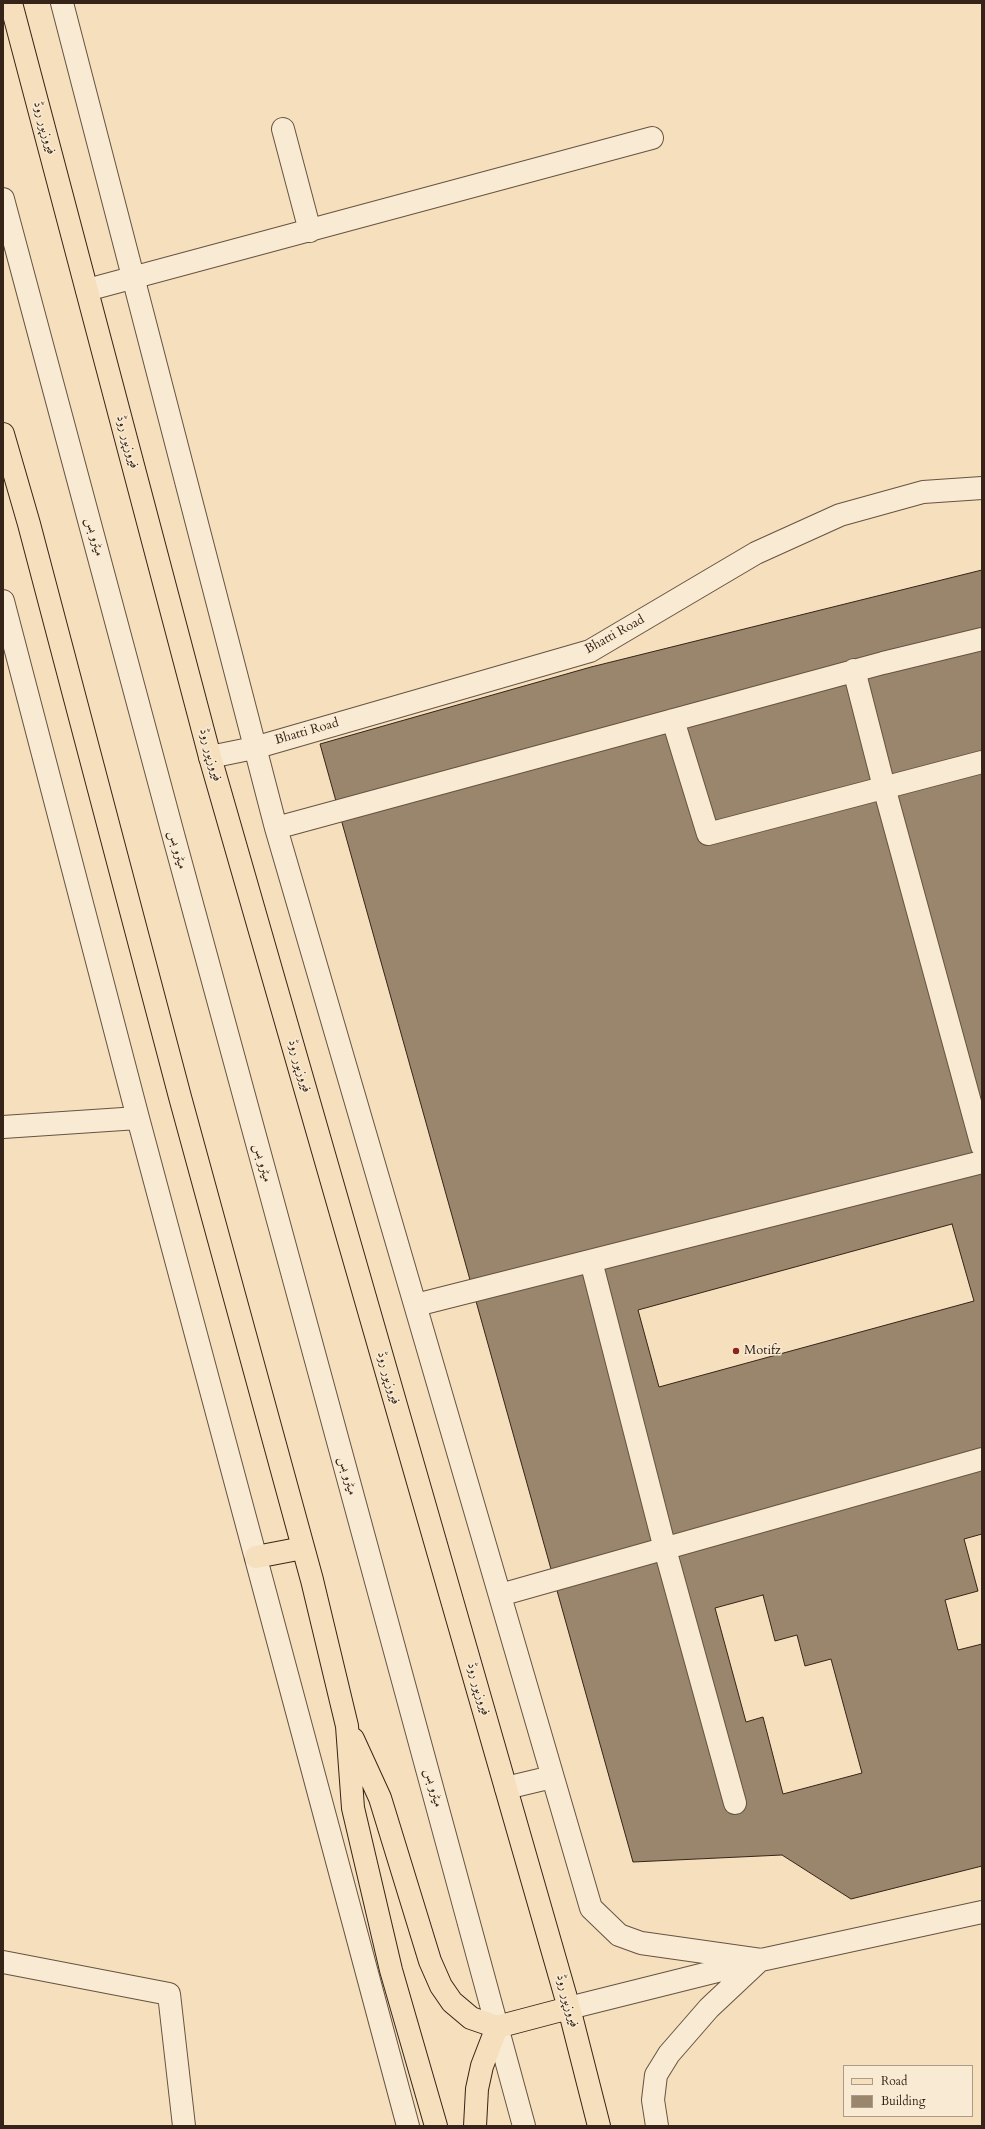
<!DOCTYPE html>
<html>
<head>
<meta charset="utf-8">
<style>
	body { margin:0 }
	#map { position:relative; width:985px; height:2129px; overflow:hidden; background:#f6dfbc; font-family:Cardo,serif }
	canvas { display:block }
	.frame { position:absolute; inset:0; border:4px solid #362418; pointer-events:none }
	.legend { position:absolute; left:843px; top:2065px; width:130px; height:52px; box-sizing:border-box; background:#f9ead3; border:1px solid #ab9b88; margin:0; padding:5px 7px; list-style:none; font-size:12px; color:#362418 }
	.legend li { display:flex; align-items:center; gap:8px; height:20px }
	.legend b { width:20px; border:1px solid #ab9b88 }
</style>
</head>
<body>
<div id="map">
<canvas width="985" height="2129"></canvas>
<div class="frame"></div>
<ul class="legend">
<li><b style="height:5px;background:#f6dfbc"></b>Road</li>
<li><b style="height:11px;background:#9a856d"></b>Building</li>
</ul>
</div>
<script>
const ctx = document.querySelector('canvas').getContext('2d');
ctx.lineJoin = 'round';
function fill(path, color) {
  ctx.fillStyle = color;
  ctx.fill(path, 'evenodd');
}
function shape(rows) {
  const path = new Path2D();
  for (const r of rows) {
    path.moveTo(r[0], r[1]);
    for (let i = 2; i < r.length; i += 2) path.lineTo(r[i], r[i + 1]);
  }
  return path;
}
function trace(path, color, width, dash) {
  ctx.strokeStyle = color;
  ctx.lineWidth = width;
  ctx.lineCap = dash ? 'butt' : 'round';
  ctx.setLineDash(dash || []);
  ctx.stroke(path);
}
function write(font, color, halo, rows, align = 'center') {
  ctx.font = font + ' Cardo,Amiri,serif';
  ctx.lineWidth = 3;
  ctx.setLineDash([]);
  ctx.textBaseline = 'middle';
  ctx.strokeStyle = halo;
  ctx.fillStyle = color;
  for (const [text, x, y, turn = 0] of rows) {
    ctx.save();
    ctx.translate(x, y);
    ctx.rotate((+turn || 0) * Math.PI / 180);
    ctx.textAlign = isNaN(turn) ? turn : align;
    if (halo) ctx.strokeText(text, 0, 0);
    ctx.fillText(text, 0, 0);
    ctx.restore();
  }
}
const building = shape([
	[982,570,982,1866,851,1899,782,1855,633,1862,320,744,591,667,982,570],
	[952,1224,974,1301,659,1387,638,1310,952,1224],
	[982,1534,982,1644,958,1650,945,1600,978,1591,964,1539,982,1534],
	[763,1595,775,1641,797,1635,805,1666,831,1659,862,1773,783,1794,763,1717,746,1722,715,1608,763,1595]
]);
const minor = shape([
	[62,3,276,828,591,1908,619,1935,641,1943,761,1960],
	[283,129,310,231],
	[3,199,173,834,524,2126],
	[87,290,652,138],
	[3,601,138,1118,408,2126],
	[854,670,884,787,982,1146],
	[673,720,708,834,982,762],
	[210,757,254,748,590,651,756,553,840,515,923,492,982,488],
	[276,828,883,663,982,639],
	[3,1127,138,1118],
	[591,1261,665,1549,735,1803],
	[416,1305,982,1162],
	[500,1595,982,1459],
	[506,1788,552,1777],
	[3,1962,169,1994,184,2126],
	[569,2008,761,1960,982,1912],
	[657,2126,653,2100,656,2075,669,2054,709,2008,758,1962]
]);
const major = shape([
	[11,3,210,757,569,2008,599,2126],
	[3,434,29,524,180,1097,312,1580,347,1726,353,1808,391,1970,436,2126],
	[256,1557,303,1548],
	[353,1739,380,1798,430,1961,441,1986,452,2002,471,2018,497,2027,569,2008],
	[475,2126,477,2089,482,2066,497,2027]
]);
const markers = [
	[736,1351,4,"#8f2418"]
];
const streetNames = [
	["فیروزپور روڈ",44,128,75],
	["فیروزپور روڈ",127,442,75],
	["میٹرو بس",94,537,75],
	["Bhatti Road",615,635,-29],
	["Bhatti Road",307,732,-16],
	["فیروزپور روڈ",210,755,75],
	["میٹرو بس",177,850,75],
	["فیروزپور روڈ",299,1066,74],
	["میٹرو بس",262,1163,75],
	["فیروزپور روڈ",388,1378,74],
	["میٹرو بس",347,1476,75],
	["فیروزپور روڈ",478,1689,74],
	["میٹرو بس",433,1788,75],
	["فیروزپور روڈ",567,2001,75]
];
const poiNames = [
	["Motifz",744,1351]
];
fill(building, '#9a856d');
trace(building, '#362418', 1);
trace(minor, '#665341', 24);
trace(major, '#362418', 24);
trace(minor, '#f9ead3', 22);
trace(major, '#f6dfbc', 22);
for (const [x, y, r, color] of markers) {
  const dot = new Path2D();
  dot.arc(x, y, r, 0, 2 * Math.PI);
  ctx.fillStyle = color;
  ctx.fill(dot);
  trace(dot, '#f9ead3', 1.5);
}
write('13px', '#362418', '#f9ead3', streetNames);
write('13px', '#362418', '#f9ead3', poiNames, 'left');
</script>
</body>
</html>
